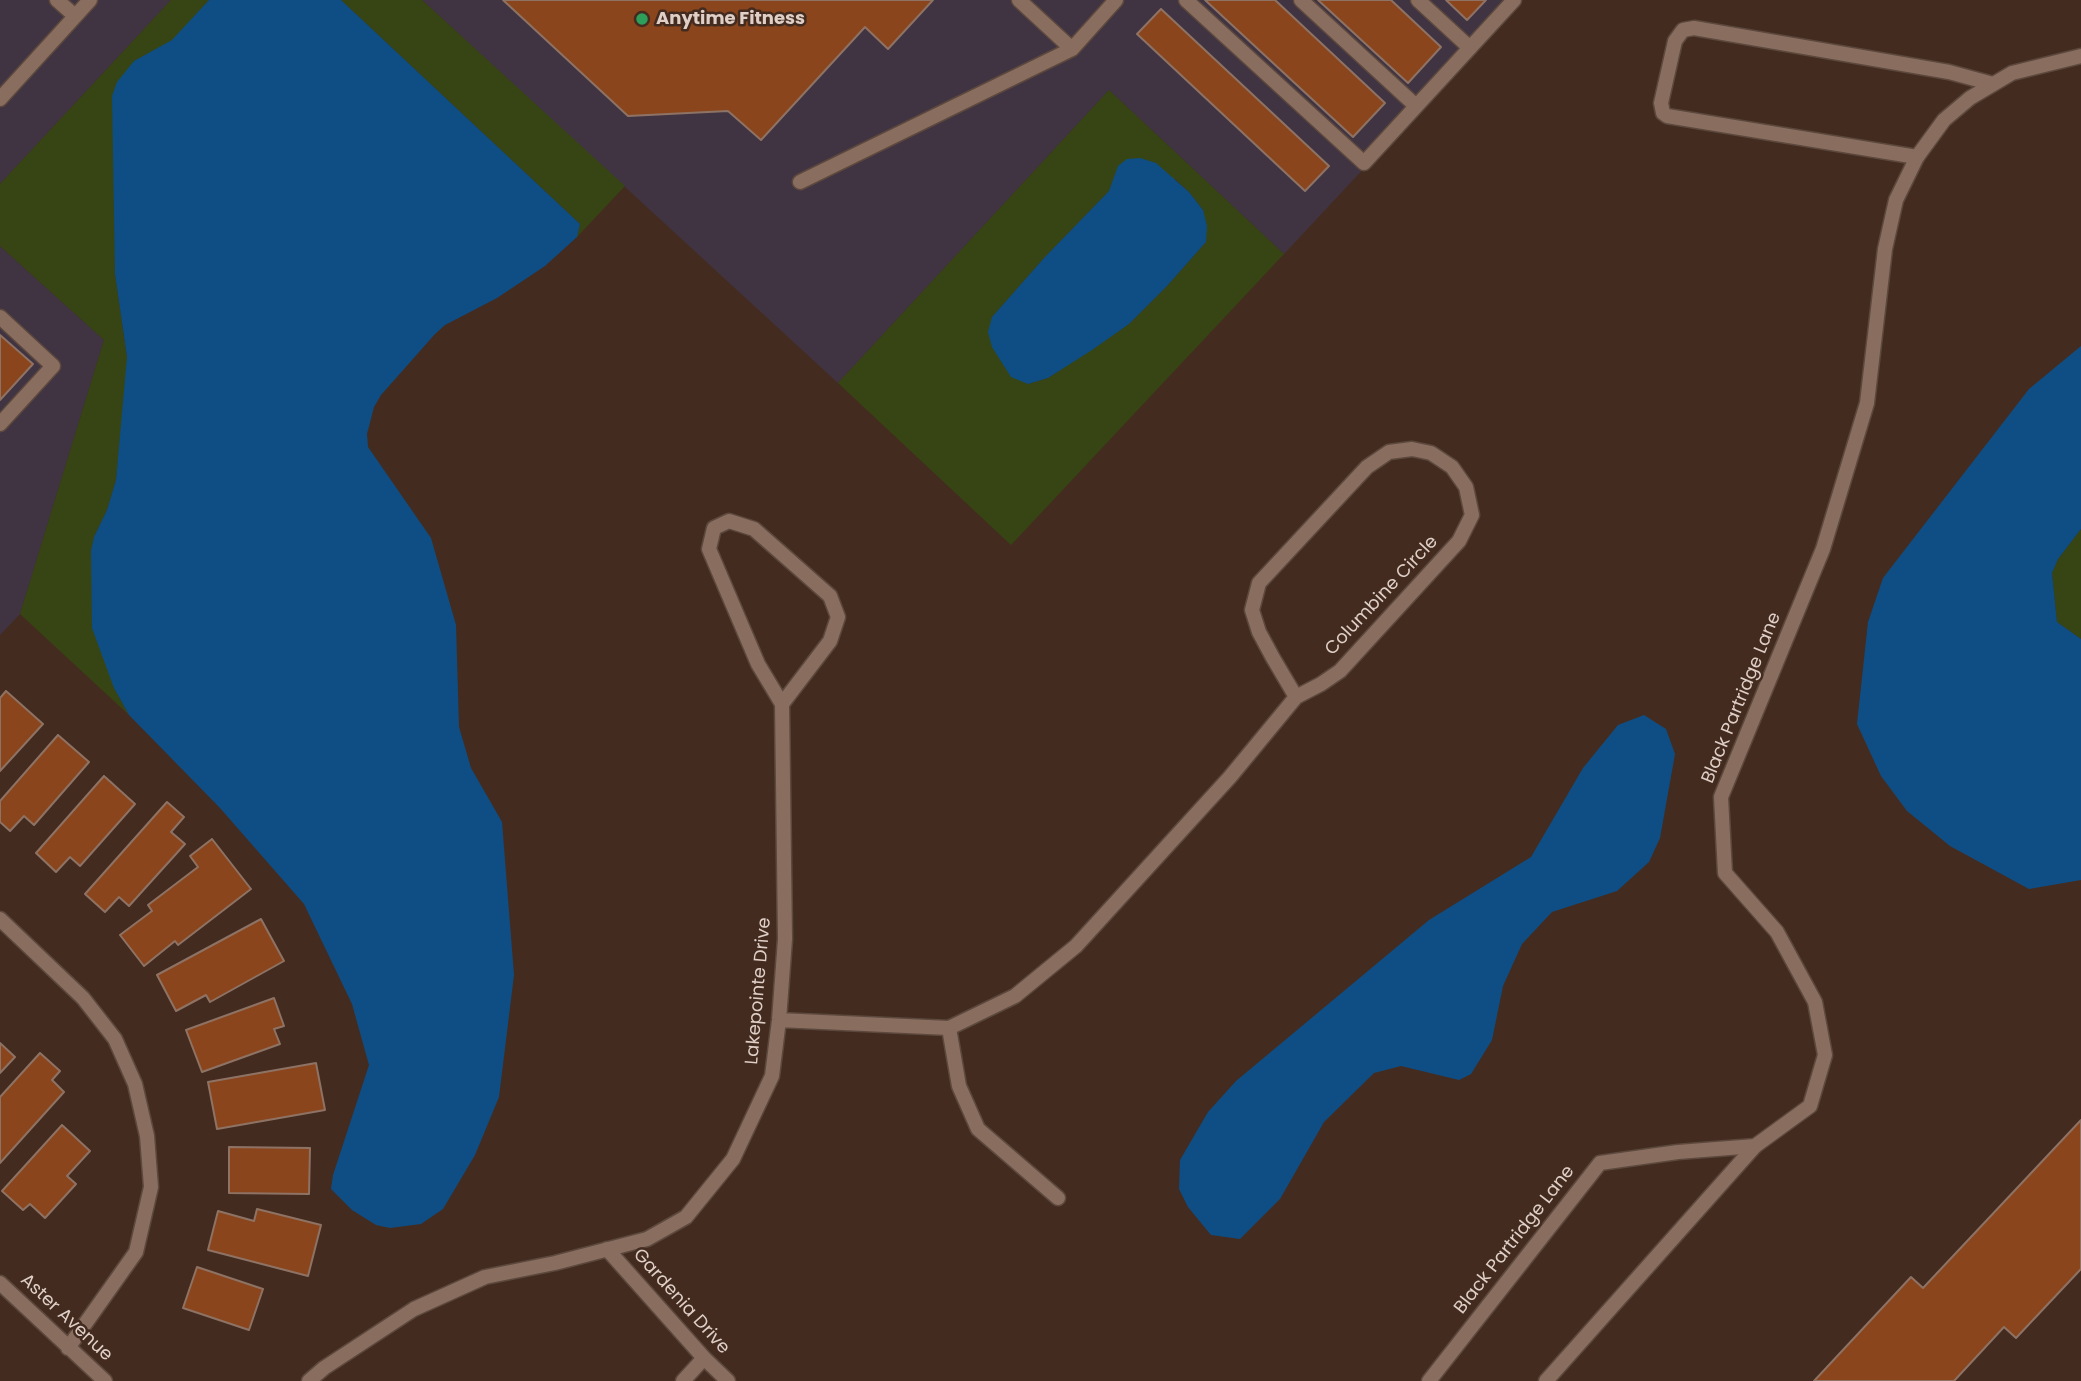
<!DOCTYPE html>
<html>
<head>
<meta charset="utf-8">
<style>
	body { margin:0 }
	canvas { display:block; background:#432b1f }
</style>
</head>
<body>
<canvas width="2081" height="1381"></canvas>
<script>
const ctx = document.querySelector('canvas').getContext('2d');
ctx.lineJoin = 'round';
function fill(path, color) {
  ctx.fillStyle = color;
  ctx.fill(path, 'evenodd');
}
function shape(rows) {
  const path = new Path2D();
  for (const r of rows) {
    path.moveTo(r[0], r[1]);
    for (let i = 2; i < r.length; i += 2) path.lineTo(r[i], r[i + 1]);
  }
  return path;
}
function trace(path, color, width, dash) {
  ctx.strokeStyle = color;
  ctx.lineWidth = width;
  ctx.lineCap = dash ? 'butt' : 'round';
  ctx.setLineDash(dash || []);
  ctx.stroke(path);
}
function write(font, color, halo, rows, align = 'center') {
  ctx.font = font + ' Poppins,sans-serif';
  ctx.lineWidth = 5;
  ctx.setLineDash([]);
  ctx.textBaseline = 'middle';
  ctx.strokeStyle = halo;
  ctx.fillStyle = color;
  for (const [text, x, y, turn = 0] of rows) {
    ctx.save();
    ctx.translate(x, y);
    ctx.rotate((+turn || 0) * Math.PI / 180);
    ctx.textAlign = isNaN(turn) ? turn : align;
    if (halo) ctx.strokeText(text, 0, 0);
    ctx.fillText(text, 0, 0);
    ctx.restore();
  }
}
const commercial = shape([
	[0,0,171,0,0,184],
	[422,0,1521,0,1284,254,1109,90,838,383],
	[0,246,104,340,20,614,0,635]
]);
const green = shape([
	[171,0,209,0,172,41,134,61,115,274,127,357,127,372,116,480,107,510,94,537,114,688,129,715,20,614,104,340,0,246,0,184],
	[341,0,422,0,625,186,577,237,580,224],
	[1109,90,1284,254,1011,545,838,383],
	[1175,179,1189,192,1203,210,1206,242,1167,286,1129,324,1048,378,1028,384,992,317,1044,258,1109,191],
	[2081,529,2081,639,2057,622,2052,573,2058,559]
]);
const water = shape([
	[209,0,341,0,580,224,577,237,545,266,497,298,445,325,435,334,381,395,374,407,367,434,368,447,431,538,456,625,459,727,471,768,502,822,514,975,499,1097,475,1155,443,1209,421,1224,390,1228,376,1225,352,1210,331,1189,333,1175,369,1065,352,1004,304,904,220,808,129,715,114,688,92,628,91,551,94,537,107,510,116,480,127,357,115,274,112,96,117,82,134,61,172,40],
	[1140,158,1156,163,1189,192,1203,210,1207,226,1206,242,1167,286,1129,324,1092,350,1048,378,1028,384,1011,377,992,347,988,332,992,317,1044,258,1109,191,1118,166,1127,159],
	[2081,346,2081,529,2058,559,2052,573,2057,622,2081,639,2081,880,2029,889,1950,846,1907,811,1881,776,1857,724,1868,622,1883,578,2029,389],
	[1644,715,1666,729,1675,754,1660,838,1649,862,1617,891,1552,912,1522,944,1503,986,1492,1040,1471,1074,1459,1080,1401,1066,1374,1073,1324,1122,1280,1199,1240,1239,1211,1235,1188,1207,1179,1189,1180,1160,1208,1112,1236,1081,1429,920,1531,857,1583,768,1618,725]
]);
const building = shape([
	[503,0,933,0,888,49,865,27,761,140,728,111,628,116,503,0],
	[1205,0,1275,0,1385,103,1353,137,1205,0],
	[1318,0,1391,0,1441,47,1408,83,1318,0],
	[1446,0,1486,0,1467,20,1446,0],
	[1161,9,1329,166,1305,191,1137,34,1161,9],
	[0,335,33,364,0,400,0,335],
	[6,691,43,724,0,771,0,698,6,691],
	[58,735,89,762,34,825,24,816,10,831,0,822,0,801,58,735],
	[104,776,135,804,80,866,70,857,56,872,36,853,104,776],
	[167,802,184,817,171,832,185,844,129,906,119,897,105,912,85,894,167,802],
	[212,839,251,889,178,945,175,941,144,966,120,935,152,911,148,905,198,867,190,856,212,839],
	[261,919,284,961,210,1002,206,995,176,1011,157,975,261,919],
	[274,998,284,1026,274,1029,280,1044,202,1072,186,1030,274,998],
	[0,1043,15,1057,0,1073,0,1043],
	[40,1053,60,1071,52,1080,64,1092,0,1163,0,1097,40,1053],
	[316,1063,325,1110,217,1129,208,1082,316,1063],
	[2081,1120,2081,1269,2016,1338,2004,1327,1954,1381,1814,1381,1911,1277,1923,1288,2081,1120],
	[62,1125,90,1151,67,1176,76,1184,45,1218,30,1204,23,1210,2,1191,62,1125],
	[229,1147,310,1148,309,1194,229,1193,229,1147],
	[257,1209,321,1225,308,1276,208,1250,218,1211,254,1221,257,1209],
	[197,1267,263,1289,249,1330,183,1308,197,1267]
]);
const service = shape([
	[57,0,75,16],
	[1019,0,1072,49],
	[1186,0,1364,163,1514,0],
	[1301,0,1416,106],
	[1418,0,1470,48],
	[0,99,90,0],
	[1917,157,1667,116,1663,113,1661,103,1675,41,1683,30,1694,28,1949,72,1993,84],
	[800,182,1072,49,1116,0],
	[0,317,53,366,0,424],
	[949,1028,959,1086,978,1129,1058,1198],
	[1546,1381,1755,1146]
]);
const minor = shape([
	[0,919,83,998,115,1039,135,1084,147,1136,151,1187,136,1252,68,1348],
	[779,1020,949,1028,1015,996,1076,946,1230,777,1296,697,1273,658,1259,632,1252,610,1259,583,1367,467,1389,452,1412,449,1431,453,1452,467,1466,487,1472,515,1459,541,1340,671,1321,684,1296,697],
	[607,1249,704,1358,728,1381],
	[0,1283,105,1381],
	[309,1381,324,1368,414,1309,485,1277,555,1263,647,1239,686,1217,733,1159,772,1076,779,1020,785,939,782,704,758,664,709,549,714,528,729,521,754,529,830,596,838,617,830,641,782,704],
	[683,1381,704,1358],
	[1429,1381,1600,1163,1678,1152,1755,1146,1810,1106,1825,1055,1815,1002,1777,932,1725,873,1721,797,1823,549,1867,403,1885,249,1896,200,1917,157,1944,120,1970,98,2012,73,2081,56]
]);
const markers = [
	[642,19,7,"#2e9e5b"]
];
const poiNames = [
	["Anytime Fitness",656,19]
];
const streetNames = [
	["Columbine Circle",1382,596,-47],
	["Black Partridge Lane",1742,698,-68],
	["Lakepointe Drive",759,991,-85],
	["Black Partridge Lane",1515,1240,-52],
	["Gardenia Drive",681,1302,48],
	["Aster Avenue",66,1318,43]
];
fill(commercial, '#403443');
fill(green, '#364513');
fill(water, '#0e4e84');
fill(building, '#8a451c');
trace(building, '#8e7264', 2);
trace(service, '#5c483d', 17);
trace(minor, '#5c483d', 17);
trace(service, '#896d5f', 14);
trace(minor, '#896d5f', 14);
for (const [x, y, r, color] of markers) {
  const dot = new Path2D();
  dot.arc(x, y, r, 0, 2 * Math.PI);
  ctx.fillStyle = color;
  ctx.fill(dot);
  trace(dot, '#432b1f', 2.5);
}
write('bold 18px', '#dfcfc7', '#432b1f', poiNames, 'left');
write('18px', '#dfcfc7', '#432b1f', streetNames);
</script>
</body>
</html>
